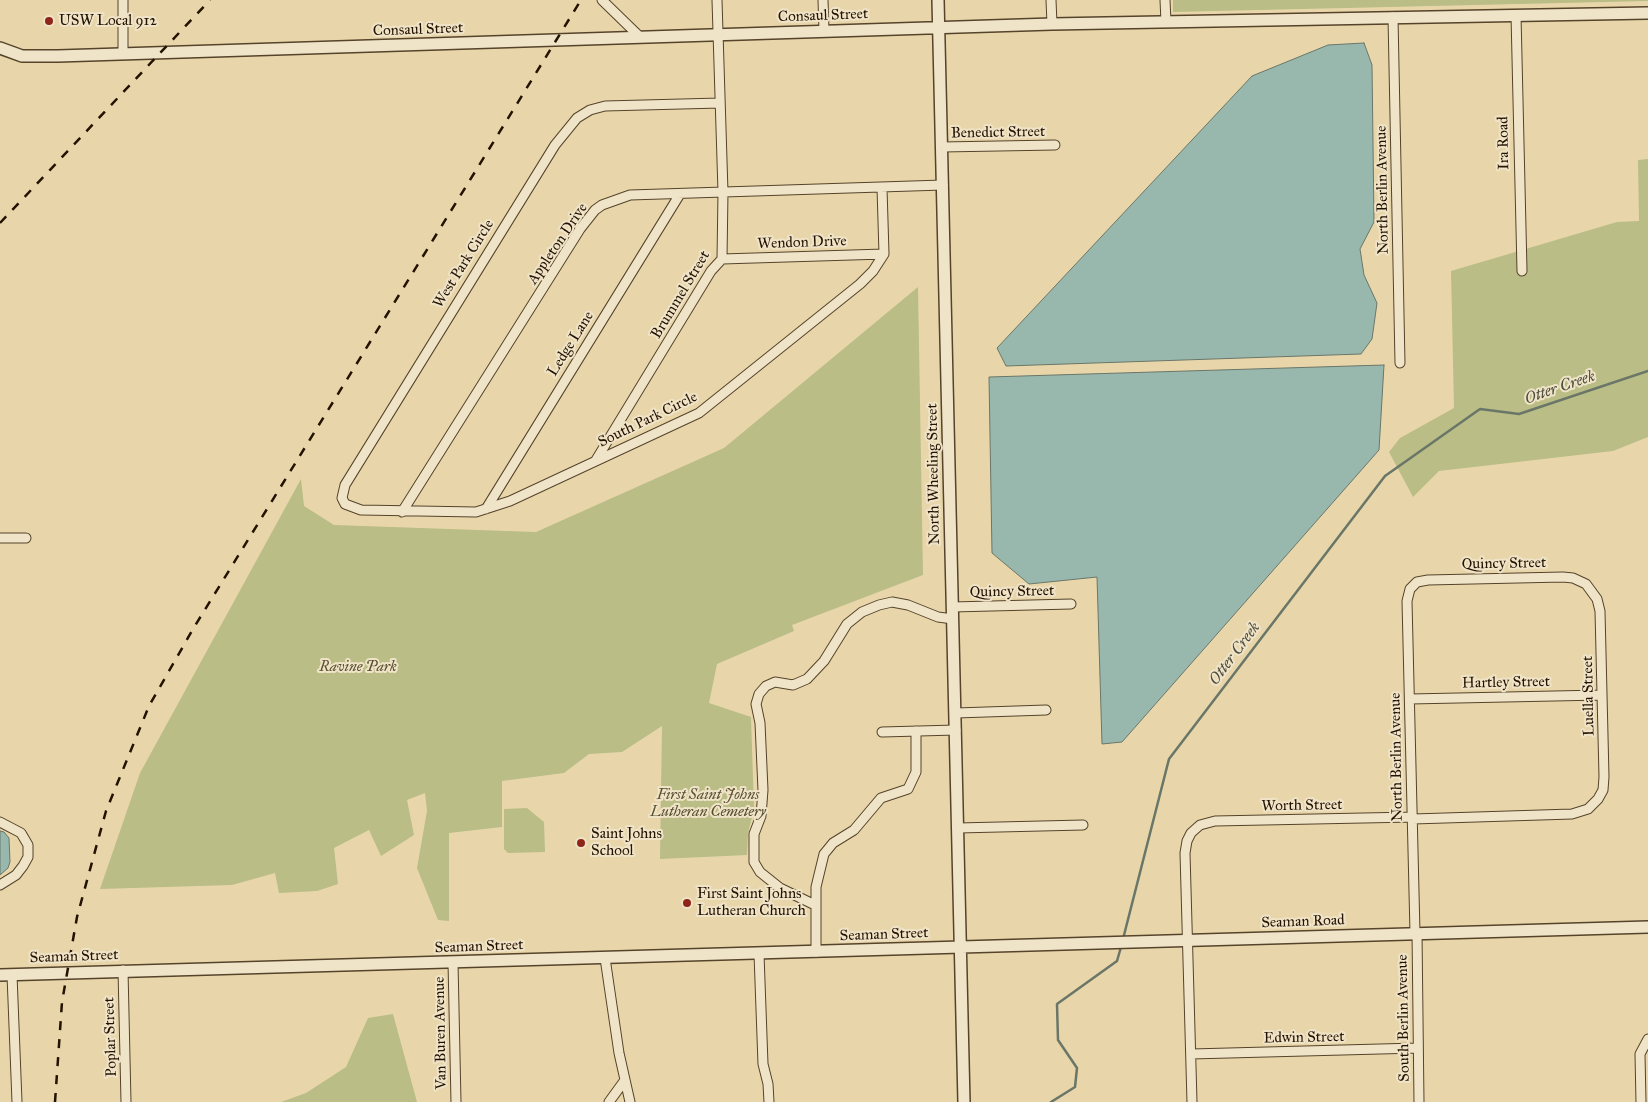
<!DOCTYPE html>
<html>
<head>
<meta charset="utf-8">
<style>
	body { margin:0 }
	canvas { display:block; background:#e8d6aa }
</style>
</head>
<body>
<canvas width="1648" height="1102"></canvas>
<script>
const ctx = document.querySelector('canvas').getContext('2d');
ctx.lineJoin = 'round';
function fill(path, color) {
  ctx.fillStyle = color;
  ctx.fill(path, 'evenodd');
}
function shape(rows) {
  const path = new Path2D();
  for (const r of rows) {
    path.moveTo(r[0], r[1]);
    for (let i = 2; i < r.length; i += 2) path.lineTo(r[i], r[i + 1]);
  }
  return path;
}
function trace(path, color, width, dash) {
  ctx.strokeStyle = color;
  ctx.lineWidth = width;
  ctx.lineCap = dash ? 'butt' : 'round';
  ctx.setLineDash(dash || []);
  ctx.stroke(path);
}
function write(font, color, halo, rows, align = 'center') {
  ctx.font = font + ' "IM FELL Great Primer",serif';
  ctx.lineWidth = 4;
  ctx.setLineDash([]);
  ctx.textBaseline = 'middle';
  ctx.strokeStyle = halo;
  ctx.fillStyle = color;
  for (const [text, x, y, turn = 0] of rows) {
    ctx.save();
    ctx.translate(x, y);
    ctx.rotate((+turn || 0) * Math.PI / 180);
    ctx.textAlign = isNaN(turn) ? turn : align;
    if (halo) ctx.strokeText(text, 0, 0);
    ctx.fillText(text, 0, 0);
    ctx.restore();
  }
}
const green = shape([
	[1173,0,1648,0,1648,1,1173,12],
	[1648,159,1648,437,1613,451,1439,471,1413,497,1389,452,1400,438,1454,408,1451,271,1617,222,1639,221,1638,160],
	[918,287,923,575,792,625,794,631,717,664,709,703,751,717,754,809,748,833,747,855,660,859,662,726,622,752,589,754,564,773,502,781,502,827,449,833,449,921,438,920,417,868,427,811,425,793,407,800,414,835,381,856,369,830,334,848,338,884,317,891,279,893,275,873,232,885,100,889,140,773,301,479,304,506,334,525,536,532,724,448],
	[527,808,544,822,545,852,508,853,504,849,504,809],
	[393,1014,417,1102,281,1102,306,1093,346,1067,368,1018]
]);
const water = shape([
	[1364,43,1372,65,1374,222,1360,249,1364,275,1377,303,1372,339,1361,354,1006,366,997,348,1252,76,1328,45,1364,43],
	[1384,365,1379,450,1122,742,1102,744,1097,577,1029,584,992,553,989,377,1384,365],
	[0,831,4,832,9,838,10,862,8,868,0,875,0,831]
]);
const stream = shape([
	[1123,939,1169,759,1385,476,1480,409,1519,414,1648,371],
	[1051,1102,1075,1087,1077,1068,1058,1040,1057,1004,1117,961,1121,947]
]);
const minor = shape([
	[123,0,123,54],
	[602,0,640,37],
	[823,0,824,31],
	[1051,0,1052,24],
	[1165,0,1166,22],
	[1516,15,1522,271],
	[1393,17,1400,363],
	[720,103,605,106,590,110,577,118,555,145,345,485,342,498,345,504,361,510,476,512,510,501,699,413,860,284,873,271,884,254,882,188],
	[942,147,1055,145],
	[722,259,884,254],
	[596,460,711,271,722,259,723,192,717,0],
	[486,509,680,194],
	[402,512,580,229,595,210,602,205,630,195,943,185],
	[0,538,26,538],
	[952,607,1071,604],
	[1410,699,1602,695],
	[956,713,1046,710],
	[882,732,956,730],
	[1413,819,1572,814,1588,809,1598,799,1603,790,1604,777,1600,611,1597,599,1586,584,1573,578,1563,577,1428,580,1417,582,1410,589,1407,601,1415,933],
	[0,822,21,833,28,845,28,857,23,866,16,875,0,885],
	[958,828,1083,825],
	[815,905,780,888,760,872,754,862,754,834,761,816,763,790,760,723,756,704,759,694,766,686,775,682,793,685,807,679,824,661,847,624,862,612,879,605,892,602,908,605,938,617,953,619],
	[1417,933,1419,1102],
	[816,952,816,887,824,854,833,843,854,830,881,798,908,789,916,772,916,731],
	[759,954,763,1064,768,1084,769,1102],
	[605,958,619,1053,630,1102],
	[453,962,456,1102],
	[123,970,126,1102],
	[12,975,17,1102],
	[1191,1054,1418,1048],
	[609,1102,625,1080],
	[1192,1102,1185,853,1187,841,1191,833,1200,825,1215,821,1413,817],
	[1641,1102,1640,1054,1648,1039]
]);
const tertiary = shape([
	[938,0,964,1102],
	[0,48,22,56,58,56,1052,24,1648,13],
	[0,975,1648,927]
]);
const rail = shape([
	[0,223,210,0],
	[55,1102,62,1002,77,917,106,811,149,706,193,629,581,0]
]);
const markers = [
	[49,21,5,"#8f2418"],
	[581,843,5,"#8f2418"],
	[687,903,5,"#8f2418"]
];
const streetNames = [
	["Consaul Street",823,16,-2],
	["Consaul Street",418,30,-2],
	["Benedict Street",998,133,-1],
	["Ira Road",1504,143,-91],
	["North Berlin Avenue",1383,190,-91],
	["Wendon Drive",802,243,-2],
	["Appleton Drive",558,244,-56],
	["West Park Circle",464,264,-58],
	["Brummel Street",681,295,-59],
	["Ledge Lane",571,344,-58],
	["South Park Circle",648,420,-26],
	["North Wheeling Street",934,474,-91],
	["Quincy Street",1504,564,-1],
	["Quincy Street",1012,592,-1],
	["Hartley Street",1506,683,-1],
	["Luella Street",1589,696,-91],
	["North Berlin Avenue",1397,757,-91],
	["Worth Street",1302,806,-1],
	["Seaman Road",1303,922,-2],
	["Seaman Street",884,935,-2],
	["Seaman Street",479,947,-2],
	["Seaman Street",74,957,-2],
	["South Berlin Avenue",1404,1018,-91],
	["Van Buren Avenue",441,1033,-91],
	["Poplar Street",111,1037,-92],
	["Edwin Street",1304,1038,-1]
];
const poiNames = [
	["USW Local 912",59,21],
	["Saint Johns",591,834],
	["School",591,851],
	["First Saint Johns",697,894],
	["Lutheran Church",697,911]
];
const parkNames = [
	["Ravine Park",358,667],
	["First Saint Johns",708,795],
	["Lutheran Cemetery",708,812]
];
const waterNames = [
	["Otter Creek",1560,388,-19],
	["Otter Creek",1235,654,-53]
];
fill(green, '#babd85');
fill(water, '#98b8ae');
trace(water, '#6a7668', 1);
trace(stream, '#6a7668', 2.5);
trace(minor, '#55432a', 11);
trace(tertiary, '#55432a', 14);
trace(minor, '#f0e4c8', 9);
trace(tertiary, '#f0e4c8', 11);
trace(rail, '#241200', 2.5, [9, 9]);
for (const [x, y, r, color] of markers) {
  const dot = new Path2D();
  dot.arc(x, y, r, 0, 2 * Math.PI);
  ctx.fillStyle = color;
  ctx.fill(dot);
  trace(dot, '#f0e4c8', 2);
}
write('15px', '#241200', '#f0e4c8', streetNames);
write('15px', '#241200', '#f0e4c8', poiNames, 'left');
write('italic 15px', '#584e2f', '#f0e4c8', parkNames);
write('italic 16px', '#4d4c3d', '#f0e4c8', waterNames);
</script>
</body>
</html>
